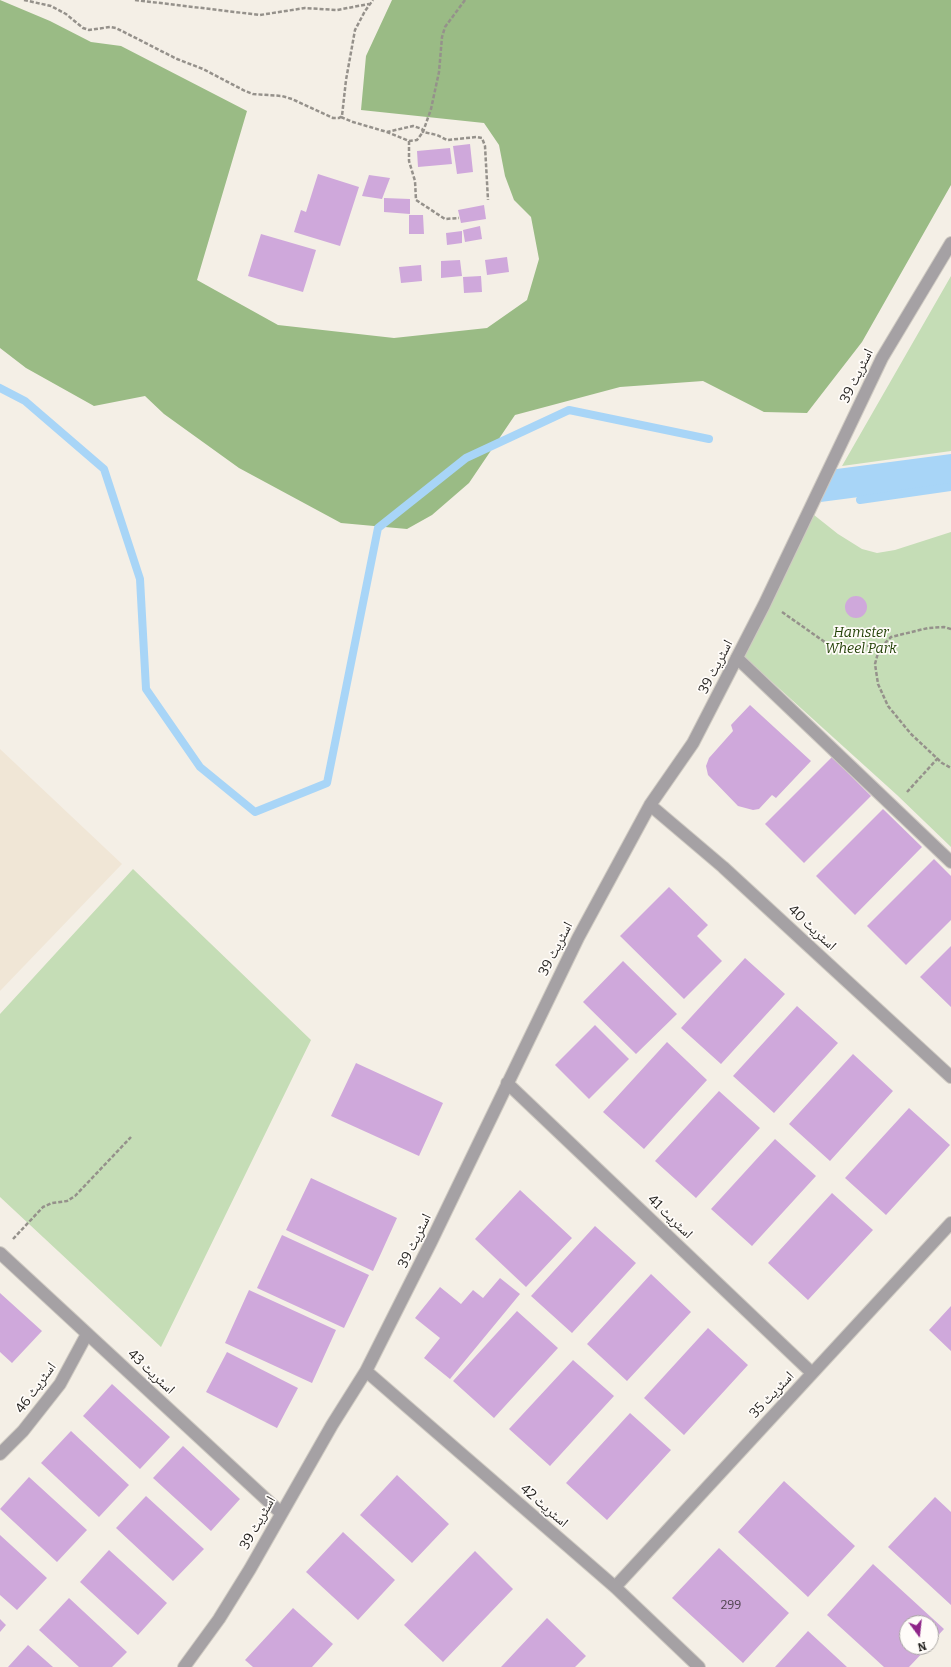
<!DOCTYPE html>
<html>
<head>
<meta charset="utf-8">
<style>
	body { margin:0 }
	#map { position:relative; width:951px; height:1667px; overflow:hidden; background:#f4efe6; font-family:Bitter,serif }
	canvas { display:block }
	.north { position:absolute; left:899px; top:1615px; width:40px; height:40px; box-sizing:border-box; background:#fffcf9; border:1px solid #a8a5a2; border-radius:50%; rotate:165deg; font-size:11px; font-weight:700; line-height:16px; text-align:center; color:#252320 }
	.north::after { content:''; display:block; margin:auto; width:14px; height:18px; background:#8e2488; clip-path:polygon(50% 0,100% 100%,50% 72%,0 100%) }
</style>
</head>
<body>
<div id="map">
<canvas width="951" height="1667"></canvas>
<div class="north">N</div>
</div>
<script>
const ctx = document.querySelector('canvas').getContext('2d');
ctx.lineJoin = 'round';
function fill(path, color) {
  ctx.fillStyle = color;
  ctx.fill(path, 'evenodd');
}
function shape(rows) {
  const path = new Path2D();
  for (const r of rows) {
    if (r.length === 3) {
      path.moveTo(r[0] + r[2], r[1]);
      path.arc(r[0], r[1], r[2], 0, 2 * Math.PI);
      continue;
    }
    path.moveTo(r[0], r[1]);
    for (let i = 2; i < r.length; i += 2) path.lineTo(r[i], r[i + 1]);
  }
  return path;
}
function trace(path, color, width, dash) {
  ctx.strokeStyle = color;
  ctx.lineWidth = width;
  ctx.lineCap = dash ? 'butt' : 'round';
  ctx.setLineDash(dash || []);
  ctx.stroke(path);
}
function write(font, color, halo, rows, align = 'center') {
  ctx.font = font + ' Bitter,"Noto Naskh Arabic",serif';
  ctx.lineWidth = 3.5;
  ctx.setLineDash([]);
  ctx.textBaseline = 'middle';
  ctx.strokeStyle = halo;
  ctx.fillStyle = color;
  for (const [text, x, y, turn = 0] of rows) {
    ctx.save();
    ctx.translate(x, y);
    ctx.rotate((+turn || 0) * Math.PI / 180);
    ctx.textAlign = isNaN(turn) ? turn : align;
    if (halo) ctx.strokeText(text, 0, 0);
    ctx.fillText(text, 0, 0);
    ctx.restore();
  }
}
const built = shape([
	[0,749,122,864,0,991]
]);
const green = shape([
	[951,276,951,451,842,466],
	[809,511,838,534,862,549,877,553,895,550,951,532,951,847,897,795,740,653],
	[133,869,311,1040,161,1347,0,1197,0,1014]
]);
const forest = shape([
	[0,0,50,21,91,42,121,46,247,111,197,280,278,325,394,338,487,328,527,300,539,259,531,217,514,200,505,176,499,145,484,123,361,110,366,56,392,0,951,0,951,185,862,342,807,413,764,412,703,381,620,387,515,415,469,483,432,515,407,529,341,523,239,468,164,414,145,396,94,406,26,368,0,348]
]);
const water = shape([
	[951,454,951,485,813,503,829,470]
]);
const stream = shape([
	[0,388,25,401,104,469,140,579,146,689,200,767,255,812,327,783,378,528,466,458,569,410,709,439],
	[860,500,951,487]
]);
const building = shape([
	[470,144,473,172,457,174,453,146],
	[450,148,452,164,418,167,417,151],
	[318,174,359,187,340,246,294,232,301,210,306,212],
	[369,175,390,178,382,199,362,196],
	[384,198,410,199,410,214,384,212],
	[484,205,486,219,461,223,458,210],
	[409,215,423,215,424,234,409,234],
	[480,226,482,239,465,242,463,230],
	[462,231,462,243,447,245,446,233],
	[261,234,316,250,303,292,248,276],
	[507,257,509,272,487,275,485,260],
	[460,260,462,276,441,278,441,261],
	[421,265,422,281,401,283,399,267],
	[481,276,482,292,464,293,463,277],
	[856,607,11],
	[750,705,811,761,776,798,772,795,759,809,753,810,738,806,708,775,706,766,709,758,733,731,731,725],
	[832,757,871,796,804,863,765,824],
	[883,809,922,847,855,915,816,876],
	[934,859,951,876,951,920,906,965,867,926],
	[669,887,708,925,697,936,722,961,684,999,620,936],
	[951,946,951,1007,920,977],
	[745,958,785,994,721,1064,681,1028],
	[623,961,677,1014,636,1054,583,1002],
	[797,1006,838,1043,774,1113,733,1076],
	[595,1025,629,1059,589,1099,555,1065],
	[667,1042,707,1080,644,1149,603,1112],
	[853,1054,893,1091,830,1161,789,1124],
	[356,1063,443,1103,419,1156,331,1116],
	[719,1091,760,1128,696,1198,655,1161],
	[909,1108,950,1145,886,1215,845,1178],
	[775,1139,816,1176,752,1246,711,1209],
	[311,1178,397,1218,373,1271,286,1230],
	[520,1190,572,1238,526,1287,475,1239],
	[832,1193,873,1230,808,1300,768,1263],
	[595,1226,636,1263,572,1333,531,1296],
	[282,1235,369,1275,344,1328,257,1288],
	[651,1274,691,1312,627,1381,587,1344],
	[500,1278,520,1294,450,1379,424,1358,440,1338,415,1318,440,1287,461,1304,473,1290,483,1298],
	[249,1290,336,1330,312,1383,225,1343],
	[0,1293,42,1331,12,1363,0,1352],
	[951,1306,951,1351,929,1330],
	[517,1311,558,1348,494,1418,453,1381],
	[708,1328,748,1365,684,1435,644,1398],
	[227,1352,298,1388,277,1428,206,1392],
	[573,1360,614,1396,550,1466,509,1429],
	[112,1384,170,1437,140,1469,83,1416],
	[630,1413,671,1450,607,1520,566,1483],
	[71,1431,129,1485,99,1517,41,1463],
	[183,1446,240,1499,211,1531,153,1478],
	[397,1475,449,1524,412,1563,360,1515],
	[29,1477,87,1530,57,1562,0,1509],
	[784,1481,855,1546,808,1597,738,1532],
	[146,1496,204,1549,173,1581,116,1528],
	[935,1497,951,1512,951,1605,888,1547],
	[343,1532,395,1580,358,1620,306,1572],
	[0,1535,47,1578,17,1610,0,1595],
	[719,1548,789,1613,743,1663,672,1598],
	[109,1550,167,1603,138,1635,80,1582],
	[475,1551,513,1589,443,1662,404,1625],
	[873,1564,944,1629,931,1643,931,1623,907,1623,907,1647,928,1647,909,1667,884,1667,827,1615],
	[69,1598,127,1652,112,1667,79,1667,39,1630],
	[293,1608,333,1644,312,1667,253,1667,245,1660],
	[547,1618,586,1656,575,1667,501,1667],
	[0,1619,6,1625,0,1632],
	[808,1631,847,1667,775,1667],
	[28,1645,53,1667,8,1667]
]);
const path = shape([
	[24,0,51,6,66,14,83,28,89,30,110,27,116,28,177,59,203,69,245,91,253,94,282,96,292,99,333,118,339,118,342,116,346,80,355,30,365,11,373,0],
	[135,0,260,15,305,8,337,10,369,4],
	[465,0,445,27,442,37,439,72,431,109,423,132,437,135,447,140,477,137,482,138,485,146,488,200],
	[341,117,353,122,387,132,409,141,417,140,423,132,422,129,413,126,387,132],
	[409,141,409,161,415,181,416,200,445,219,459,218],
	[782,612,829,645,843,647,865,645,879,649],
	[951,629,944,627,928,628,891,637,879,649,875,664,878,684,888,706,911,734,942,763,951,768],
	[907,792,938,758],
	[13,1239,43,1207,52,1203,67,1201,75,1196,131,1137]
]);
const lane = shape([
	[737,658,951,862]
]);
const street = shape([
	[650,805,723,867,951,1077],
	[507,1083,812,1373],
	[0,1253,281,1513],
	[366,1371,615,1587,699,1667],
	[0,1454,23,1431,60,1384,87,1334],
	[615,1587,951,1223],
	[184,1667,219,1619,250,1569,332,1425,366,1371,431,1242,578,938,650,805,693,743,764,605,882,358,951,243]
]);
const numberNames = [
	["299",731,1606]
];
const streetNames = [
	["اسٹریٹ 39",857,376,-64],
	["اسٹریٹ 39",716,667,-63],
	["اسٹریٹ 40",812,928,43],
	["اسٹریٹ 39",556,949,-63],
	["اسٹریٹ 41",670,1217,44],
	["اسٹریٹ 39",415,1241,-64],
	["اسٹریٹ 43",151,1372,43],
	["اسٹریٹ 46",36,1388,-54],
	["اسٹریٹ 35",772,1395,-47],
	["اسٹریٹ 42",544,1506,41],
	["اسٹریٹ 39",258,1523,-61]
];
const parkNames = [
	["Hamster",861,633],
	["Wheel Park",861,649]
];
fill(built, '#f0e6d6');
fill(green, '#c5ddb6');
fill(forest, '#9abb85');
fill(water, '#a8d5f7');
trace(stream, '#a8d5f7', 8);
fill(building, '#cfa8db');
trace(lane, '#cfcac2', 14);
trace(street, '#cfcac2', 14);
trace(path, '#95918b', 2.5, [4, 2]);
trace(lane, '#a5a1a4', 12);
trace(street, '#a5a1a4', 12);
write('12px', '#50444f', null, numberNames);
write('14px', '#252320', '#fffcf9', streetNames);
write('italic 14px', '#254309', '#fffcf9', parkNames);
</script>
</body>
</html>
